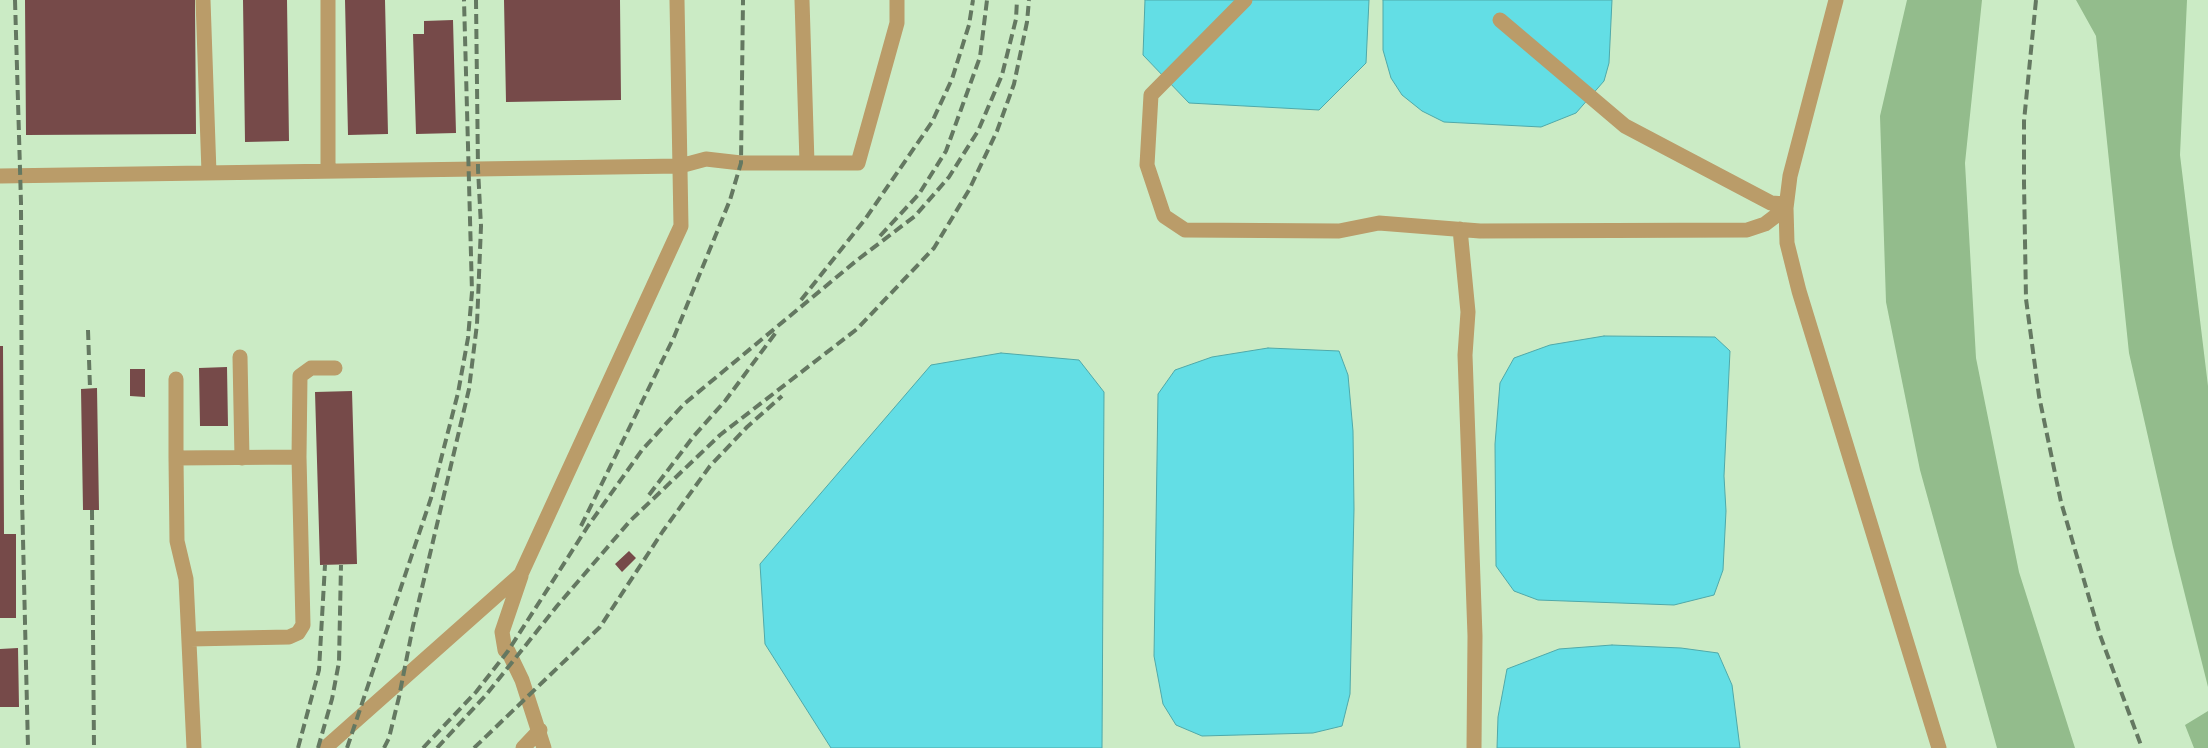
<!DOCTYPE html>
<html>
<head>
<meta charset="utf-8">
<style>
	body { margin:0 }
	canvas { display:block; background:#cbebc5 }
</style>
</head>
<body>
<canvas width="2208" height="748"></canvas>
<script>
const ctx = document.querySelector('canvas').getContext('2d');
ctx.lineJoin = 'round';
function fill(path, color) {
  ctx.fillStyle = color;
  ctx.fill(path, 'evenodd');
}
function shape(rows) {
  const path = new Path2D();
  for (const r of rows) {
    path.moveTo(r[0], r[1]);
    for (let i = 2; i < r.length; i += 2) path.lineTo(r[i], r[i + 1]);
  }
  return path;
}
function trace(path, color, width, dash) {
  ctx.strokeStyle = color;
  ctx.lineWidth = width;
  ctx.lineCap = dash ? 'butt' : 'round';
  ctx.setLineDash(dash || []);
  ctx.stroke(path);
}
const green = shape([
	[1907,0,1982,0,1965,163,1976,358,2019,572,2075,748,1997,748,1920,470,1886,302,1880,116],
	[2076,0,2187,0,2180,155,2208,386,2208,687,2173,547,2129,353,2096,36],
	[2208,711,2208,748,2194,748,2185,725]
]);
const water = shape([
	[1145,0,1369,0,1366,63,1319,110,1189,103,1143,55,1145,0],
	[1383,0,1612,0,1609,63,1604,81,1576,113,1541,127,1444,122,1422,111,1402,95,1391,78,1383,50,1383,0],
	[1604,336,1715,337,1730,351,1724,476,1726,511,1723,570,1714,595,1674,605,1538,600,1514,591,1496,566,1495,444,1500,383,1514,358,1550,345,1604,336],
	[1268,348,1339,351,1348,375,1353,431,1354,509,1350,694,1342,726,1313,733,1202,736,1176,725,1163,704,1154,656,1158,394,1175,370,1212,357,1268,348],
	[1001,353,1079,360,1104,392,1102,748,831,748,765,644,760,564,931,365,1001,353],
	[1612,645,1681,648,1718,653,1732,685,1740,748,1497,748,1498,717,1507,669,1559,649,1612,645]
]);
const building = shape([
	[25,0,195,0,196,134,26,135],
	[243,0,287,0,289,141,245,142],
	[345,0,385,0,388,134,348,135],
	[504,0,620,0,621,100,506,102],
	[453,20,456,133,416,134,413,34,424,34,424,21],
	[0,346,3,346,4,534,16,534,16,618,0,618],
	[227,367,228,426,200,426,199,368],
	[130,369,145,369,145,397,130,396],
	[97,388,99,510,83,510,81,389],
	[352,391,357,564,320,565,315,392],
	[629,551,636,558,622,572,615,564],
	[18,648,19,707,0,707,0,649]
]);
const minor = shape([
	[203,0,209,173],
	[328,0,328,171],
	[802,0,807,163],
	[1245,0,1151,95,1147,165,1164,216,1185,230,1339,231,1379,223,1480,231,1747,230,1765,224,1786,208],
	[1836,0,1790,176,1786,208,1787,243,1799,291,1939,748],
	[1500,20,1625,126,1771,203,1786,204],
	[0,176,680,166,706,159,741,163,858,163,897,23,897,0],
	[1460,229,1468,312,1465,355,1475,636,1474,748],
	[240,357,242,458],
	[299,457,300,376,311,368,335,368],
	[176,458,176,379],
	[521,576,502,632,505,650,508,651,522,680,544,748],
	[190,639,289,637,298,633,303,625,299,457,176,458,177,541,186,579,194,748],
	[325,748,521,574,681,226,677,0],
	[523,748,540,730]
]);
const rail = shape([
	[15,0,21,203,22,497,28,748],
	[2036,0,2024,121,2024,183,2026,299,2039,396,2061,502,2100,635,2142,748],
	[880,236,919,194,946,151,980,57,987,0],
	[801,300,866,218,932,122,952,79,969,25,973,0],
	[88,330,90,388],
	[649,495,693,437,725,401,777,331],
	[92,510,94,748],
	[581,526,674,337,730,200,741,163,743,0],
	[298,748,319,670,325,565],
	[318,748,332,699,339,662,341,565],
	[347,748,431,498,458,393,468,338,472,292,464,0],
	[384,748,389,738,399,697,413,626,469,389,477,324,481,226,478,169,476,0],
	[423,748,476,692,508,651,588,526,642,450,684,404,856,261,915,216,949,177,978,131,1002,75,1016,19,1017,0],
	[437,748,486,695,557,606,630,521,720,435,857,329,934,248,969,190,997,131,1014,84,1027,22,1029,0],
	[474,748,600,627,663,531,710,466,747,427,782,396]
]);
fill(green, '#93bc8c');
fill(water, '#63dee5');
trace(water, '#4fa9a9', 1);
fill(building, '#764a49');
trace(minor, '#ba9c69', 15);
trace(rail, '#647861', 4, [10, 5]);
</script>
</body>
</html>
